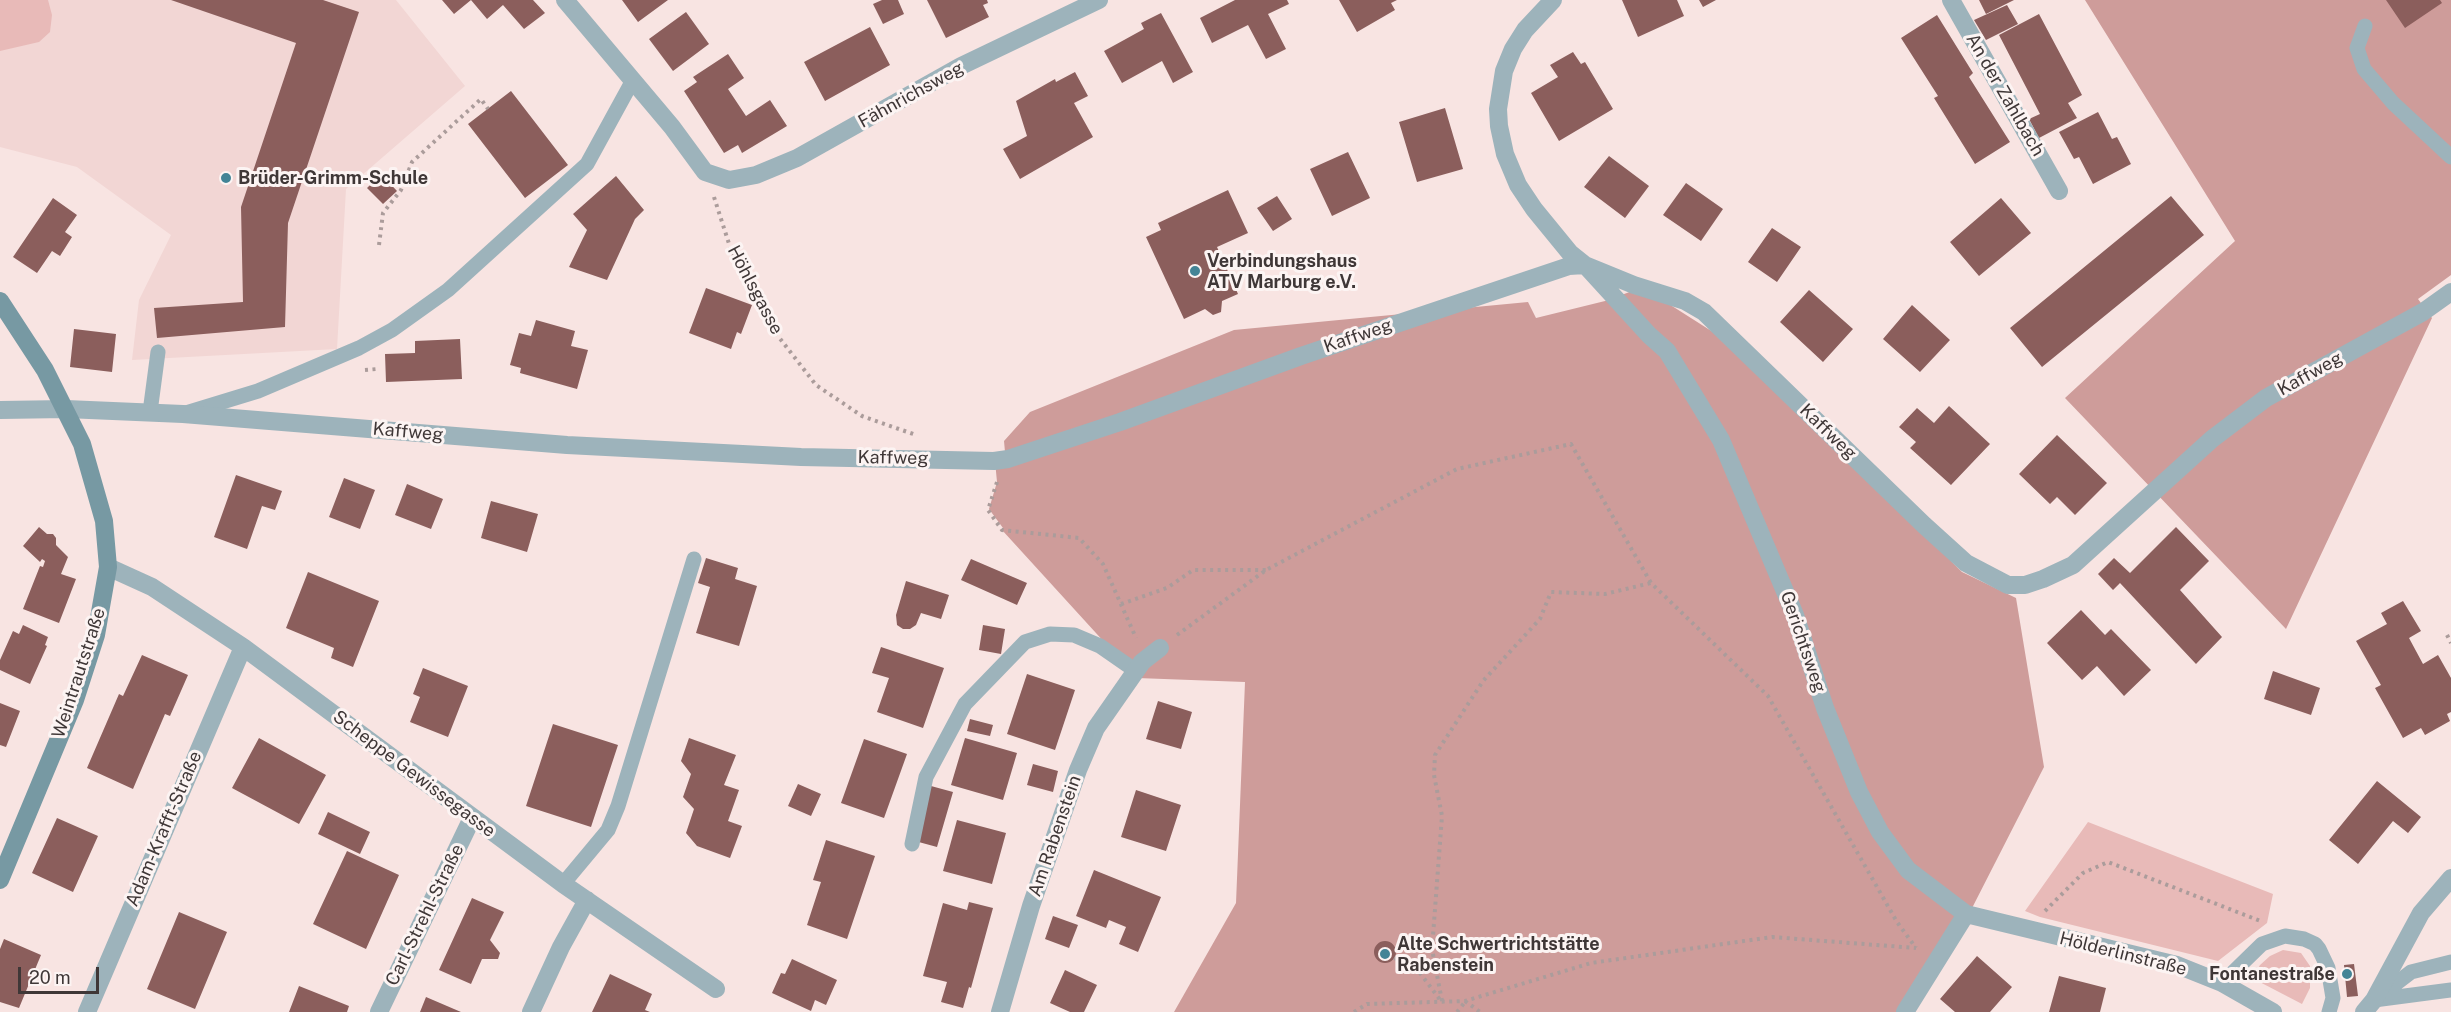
<!DOCTYPE html>
<html>
<head>
<meta charset="utf-8">
<style>
	body { margin:0 }
	#map { position:relative; width:2451px; height:1012px; overflow:hidden; background:#f8e4e2; font-family:"Public Sans",sans-serif }
	canvas { display:block }
	.scale { position:absolute; left:18px; top:967px; width:81px; height:27px; box-sizing:border-box; border:3px solid #3f3737; border-top:0; padding-left:8px; font-size:18px; line-height:21px; white-space:nowrap; color:#3f3737; -webkit-text-stroke:4px #fcf4f3; paint-order:stroke }
</style>
</head>
<body>
<div id="map">
<canvas width="2451" height="1012"></canvas>
<div class="scale">20 m</div>
</div>
<script>
const ctx = document.querySelector('canvas').getContext('2d');
ctx.lineJoin = 'round';
function fill(path, color) {
  ctx.fillStyle = color;
  ctx.fill(path, 'evenodd');
}
function shape(rows) {
  const path = new Path2D();
  for (const r of rows) {
    if (r.length === 3) {
      path.moveTo(r[0] + r[2], r[1]);
      path.arc(r[0], r[1], r[2], 0, 2 * Math.PI);
      continue;
    }
    path.moveTo(r[0], r[1]);
    for (let i = 2; i < r.length; i += 2) path.lineTo(r[i], r[i + 1]);
  }
  return path;
}
function trace(path, color, width, dash) {
  ctx.strokeStyle = color;
  ctx.lineWidth = width;
  ctx.lineCap = dash ? 'butt' : 'round';
  ctx.setLineDash(dash || []);
  ctx.stroke(path);
}
function write(font, color, halo, rows, align = 'center') {
  ctx.font = font + ' "Public Sans",sans-serif';
  ctx.lineWidth = 6;
  ctx.setLineDash([]);
  ctx.textBaseline = 'middle';
  ctx.strokeStyle = halo;
  ctx.fillStyle = color;
  for (const [text, x, y, turn = 0] of rows) {
    ctx.save();
    ctx.translate(x, y);
    ctx.rotate((+turn || 0) * Math.PI / 180);
    ctx.textAlign = isNaN(turn) ? turn : align;
    if (halo) ctx.strokeText(text, 0, 0);
    ctx.fillText(text, 0, 0);
    ctx.restore();
  }
}
const built = shape([
	[0,0,396,0,465,86,346,189,337,349,132,360,139,300,171,235,77,167,0,147]
]);
const green = shape([
	[0,0,48,0,52,15,50,32,39,42,0,51],
	[2088,822,2273,894,2267,923,2218,961,2040,917,2025,911],
	[2283,950,2301,953,2310,966,2310,988,2302,1004,2252,978,2260,965,2270,956]
]);
const forest = shape([
	[2085,0,2451,0,2451,275,2418,299,2432,318,2286,629,2065,398,2235,241],
	[1635,290,1650,292,1735,346,1962,572,2016,598,2044,767,1970,912,1900,1012,1174,1012,1236,903,1245,682,1137,678,1002,530,1003,528,989,509,997,482,995,461,1005,452,1004,441,1030,412,1234,330,1528,302,1536,318,1605,301]
]);
const building = shape([
	[171,0,323,0,359,12,288,223,285,327,157,338,154,308,243,302,241,207,296,43],
	[442,0,471,0,454,14],
	[471,0,533,0,545,13,524,29,503,5,487,19],
	[622,0,668,0,638,22],
	[882,0,898,0,904,14,883,24,873,4],
	[927,0,987,0,988,3,983,5,989,17,946,38],
	[1235,0,1287,0,1289,4,1268,14,1286,49,1266,59,1248,25,1212,43,1200,18],
	[1339,0,1397,0,1391,3,1395,10,1357,32],
	[1622,0,1677,0,1684,16,1638,37],
	[1699,0,1716,0,1703,7],
	[1979,0,2014,0,1986,14],
	[2386,0,2440,0,2442,3,2405,28],
	[2007,5,2018,24,1986,40,1974,20],
	[686,12,709,44,673,71,649,39],
	[1161,13,1193,72,1173,83,1162,61,1122,83,1104,51,1144,29,1141,23],
	[2039,14,2082,95,2068,103,2077,118,2039,138,2029,119,2040,114,1999,35],
	[1937,15,1973,73,1969,77,2010,142,1975,164,1934,98,1938,96,1901,38],
	[870,27,890,65,825,101,804,62],
	[1573,52,1581,64,1585,62,1613,109,1559,141,1531,93,1558,77,1550,65],
	[728,54,744,78,728,89,746,116,770,100,787,126,742,153,738,145,724,153,684,91,697,82,693,77],
	[1075,72,1088,96,1074,103,1093,137,1020,179,1003,149,1027,136,1016,101,1055,79,1056,82],
	[511,91,568,165,525,198,468,124],
	[1445,108,1463,169,1417,182,1399,122],
	[2098,112,2112,139,2117,137,2131,164,2093,184,2079,157,2074,159,2059,132],
	[1348,152,1370,198,1332,216,1310,169],
	[1609,156,1649,186,1625,218,1584,187],
	[381,174,397,191,383,204,367,188],
	[616,176,644,210,635,219,607,280,569,267,587,230,573,214],
	[1686,183,1723,209,1701,241,1663,215],
	[1228,190,1248,233,1217,247,1238,294,1222,301,1221,312,1213,315,1205,309,1184,319,1146,237,1161,230,1158,223],
	[1277,196,1292,219,1273,231,1257,208],
	[2171,196,2204,235,2042,367,2010,328],
	[53,198,77,215,65,232,72,237,60,256,52,251,37,273,13,257],
	[2001,198,2031,233,1979,276,1950,242],
	[1772,228,1801,247,1777,282,1748,262],
	[706,288,752,305,741,334,737,332,731,349,689,333],
	[1809,290,1853,329,1823,362,1780,322],
	[1912,305,1950,340,1920,372,1883,339],
	[536,320,575,331,571,346,588,350,577,389,520,373,521,368,510,365,519,333,531,336],
	[74,329,116,334,112,372,70,367],
	[460,339,462,379,386,382,385,354,415,353,415,341],
	[1949,406,1990,444,1951,485,1910,448,1916,442,1899,427,1917,408,1934,423],
	[2057,435,2107,483,2075,515,2057,497,2050,504,2019,474],
	[236,475,282,491,275,510,262,506,247,549,214,537],
	[344,478,375,490,360,529,329,517],
	[407,484,443,499,431,529,395,515],
	[491,501,538,514,527,552,481,538],
	[39,527,47,534,53,534,56,538,56,545,68,557,61,574,76,579,59,623,23,609,40,566,43,567,45,561,42,559,40,562,23,546],
	[2176,527,2209,561,2180,590,2222,637,2196,664,2120,583,2113,590,2098,574,2114,558,2130,573],
	[706,558,738,568,735,579,757,586,739,646,696,633,710,587,698,583],
	[971,559,1027,583,1017,605,961,580],
	[308,572,379,601,353,667,331,658,334,648,286,628],
	[906,581,949,595,941,619,921,613,916,625,910,629,903,629,897,625,896,615],
	[2403,601,2421,631,2409,638,2423,664,2438,655,2451,678,2451,712,2447,714,2450,721,2425,735,2421,728,2403,738,2375,688,2381,685,2356,641,2387,624,2381,613],
	[2081,610,2105,635,2111,629,2151,670,2124,696,2097,666,2082,680,2047,643],
	[23,625,48,637,45,645,47,646,30,684,0,670,0,660,13,631,19,634],
	[983,625,1005,629,1001,654,979,650],
	[881,647,944,668,923,728,877,712,889,678,872,673],
	[142,655,188,675,170,716,165,714,133,789,87,768,119,694,123,696],
	[423,668,468,686,448,737,410,722,420,697,413,694],
	[2273,671,2320,688,2311,715,2264,699],
	[1027,674,1075,690,1055,750,1007,734],
	[1158,701,1192,712,1181,749,1146,739],
	[0,703,20,711,6,747,0,745],
	[970,719,993,725,990,736,967,731],
	[553,724,618,745,591,827,526,806],
	[259,738,326,775,299,824,232,788],
	[689,738,736,755,724,785,739,790,728,821,742,826,730,858,697,846,686,833,694,809,683,797,691,774,681,761],
	[965,738,1017,753,1003,800,951,785],
	[864,739,907,754,884,818,841,803],
	[1033,764,1058,771,1053,792,1027,785],
	[2377,781,2421,817,2408,833,2393,821,2358,864,2329,840],
	[798,784,821,794,811,816,788,806],
	[931,786,953,792,937,847,915,841],
	[1136,790,1181,805,1166,851,1121,837],
	[328,812,370,832,360,854,318,834],
	[57,818,98,836,73,892,32,873],
	[957,820,1006,833,992,884,943,871],
	[826,840,875,856,847,939,807,925,821,882,813,880],
	[347,851,399,875,366,949,313,924],
	[1094,870,1161,897,1138,952,1119,944,1126,927,1109,920,1106,928,1076,916],
	[472,898,504,912,490,940,500,953,498,959,482,959,471,984,439,970],
	[969,902,993,908,971,988,969,987,963,1008,941,1002,947,982,923,976,943,903,967,910],
	[179,912,227,932,195,1009,147,989],
	[1053,916,1078,925,1069,948,1045,939],
	[4,939,41,955,19,1008,0,1002,0,949],
	[1385,952,11],
	[1977,956,2012,987,1990,1012,1955,1012,1940,999],
	[792,959,837,980,826,1005,815,1000,811,1011,772,993,781,973,785,974],
	[2354,964,2358,996,2347,997,2344,965],
	[1065,970,1097,985,1084,1012,1070,1012,1050,1003],
	[610,974,652,994,645,1010,650,1012,592,1012],
	[2059,976,2106,988,2100,1012,2049,1012],
	[299,986,349,1006,347,1012,289,1012],
	[426,997,461,1012,420,1012]
]);
const path = shape([
	[714,197,731,250,771,327,816,385,862,416,916,435],
	[379,245,383,213,401,190,412,162,481,99,488,109],
	[365,370,377,369],
	[997,482,988,510,1002,530,1079,538,1103,564,1136,638],
	[1121,604,1167,588,1193,570,1266,570],
	[1177,635,1266,570,1457,469,1571,444,1651,583,1768,696,1897,922,1916,948],
	[2447,635,2451,643],
	[2045,911,2083,873,2108,862,2263,922],
	[1394,958,1417,969,1441,1001],
	[1442,1001,1432,949,1442,816,1434,775,1435,755,1483,681,1540,619,1551,592,1605,594,1651,583],
	[1465,1001,1480,1012],
	[1354,1012,1367,1004,1465,1001,1591,963,1772,937,1916,948],
	[1457,1012,1465,1002]
]);
const service = shape([
	[2365,26,2357,48,2364,69,2393,103,2451,157],
	[150,412,158,352],
	[186,413,258,391,359,348,392,330,448,290,587,164,633,80],
	[912,844,926,777,965,704,1025,642,1050,634,1074,635,1100,646,1136,671],
	[563,884,608,830,618,806,694,559],
	[2222,983,2262,944,2285,936,2304,939,2315,944,2319,949,2328,968,2333,998,2329,1012],
	[2377,998,2411,972,2451,962],
	[2374,1000,2451,990]
]);
const minor = shape([
	[565,0,672,127,705,172,729,180,756,175,797,158,961,66,1099,0],
	[1553,0,1525,30,1513,49,1504,71,1498,109,1499,126,1505,154,1518,185,1534,209,1570,253,1585,265,1649,335,1667,351,1721,440,1795,615,1825,708,1859,792,1880,832,1908,870,1966,914,2177,965,2222,983,2273,1012],
	[1951,0,2059,191],
	[0,410,66,409,183,414,567,445,801,457,994,461,1008,459,1120,422,1301,356,1569,266,1585,265,1634,285,1685,301,1704,312,1924,525,1966,563,2008,585,2025,585,2043,579,2073,565,2212,439,2266,398,2423,312,2451,292],
	[108,567,152,587,243,647,563,884,716,989],
	[87,1012,243,647],
	[379,1012,472,818],
	[531,1012,561,947,587,900],
	[1000,1012,1031,906,1078,770,1096,728,1142,662,1160,648],
	[1905,1012,1966,914],
	[2364,1012,2374,1000,2421,913,2451,878]
]);
const secondary = shape([
	[0,301,45,370,82,444,104,521,108,567,96,635,75,700,0,880]
]);
const markers = [
	[226,178,6,"#438496"],
	[1195,271,6,"#438496"],
	[1385,954,6,"#438496"],
	[2347,974,6,"#438496"]
];
const streetNames = [
	["Fähnrichsweg",911,95,-29],
	["An der Zahlbach",2005,95,60],
	["Höhlsgasse",755,290,62],
	["Kaffweg",1358,336,-19],
	["Kaffweg",2310,374,-29],
	["Kaffweg",408,432,5],
	["Kaffweg",1828,432,44],
	["Kaffweg",893,458,1],
	["Gerichtsweg",1803,642,71],
	["Weintrautstraße",79,673,-72],
	["Scheppe Gewissegasse",414,774,37],
	["Adam-Krafft-Straße",164,829,-67],
	["Am Rabenstein",1055,836,-71],
	["Carl-Strehl-Straße",425,915,-64],
	["Hölderlinstraße",2123,954,14]
];
const poiNames = [
	["Brüder-Grimm-Schule",238,178],
	["Verbindungshaus",1207,261],
	["ATV Marburg e.V.",1207,282],
	["Alte Schwertrichtstätte",1397,944],
	["Rabenstein",1397,965],
	["Fontanestraße",2335,974,"right"]
];
fill(built, '#f2d6d4');
fill(green, '#e8bab8');
fill(forest, '#ce9c9a');
fill(building, '#8b5e5c');
trace(path, '#ab9c9b', 4, [3, 4.5]);
trace(service, '#9db3bb', 15);
trace(minor, '#9db3bb', 18);
trace(secondary, '#7799a3', 18);
for (const [x, y, r, color] of markers) {
  const dot = new Path2D();
  dot.arc(x, y, r, 0, 2 * Math.PI);
  ctx.fillStyle = color;
  ctx.fill(dot);
  trace(dot, '#fcf4f3', 2);
}
write('18px', '#3f3737', '#fcf4f3', streetNames);
write('bold 18px', '#3f3737', '#fcf4f3', poiNames, 'left');
</script>
</body>
</html>
